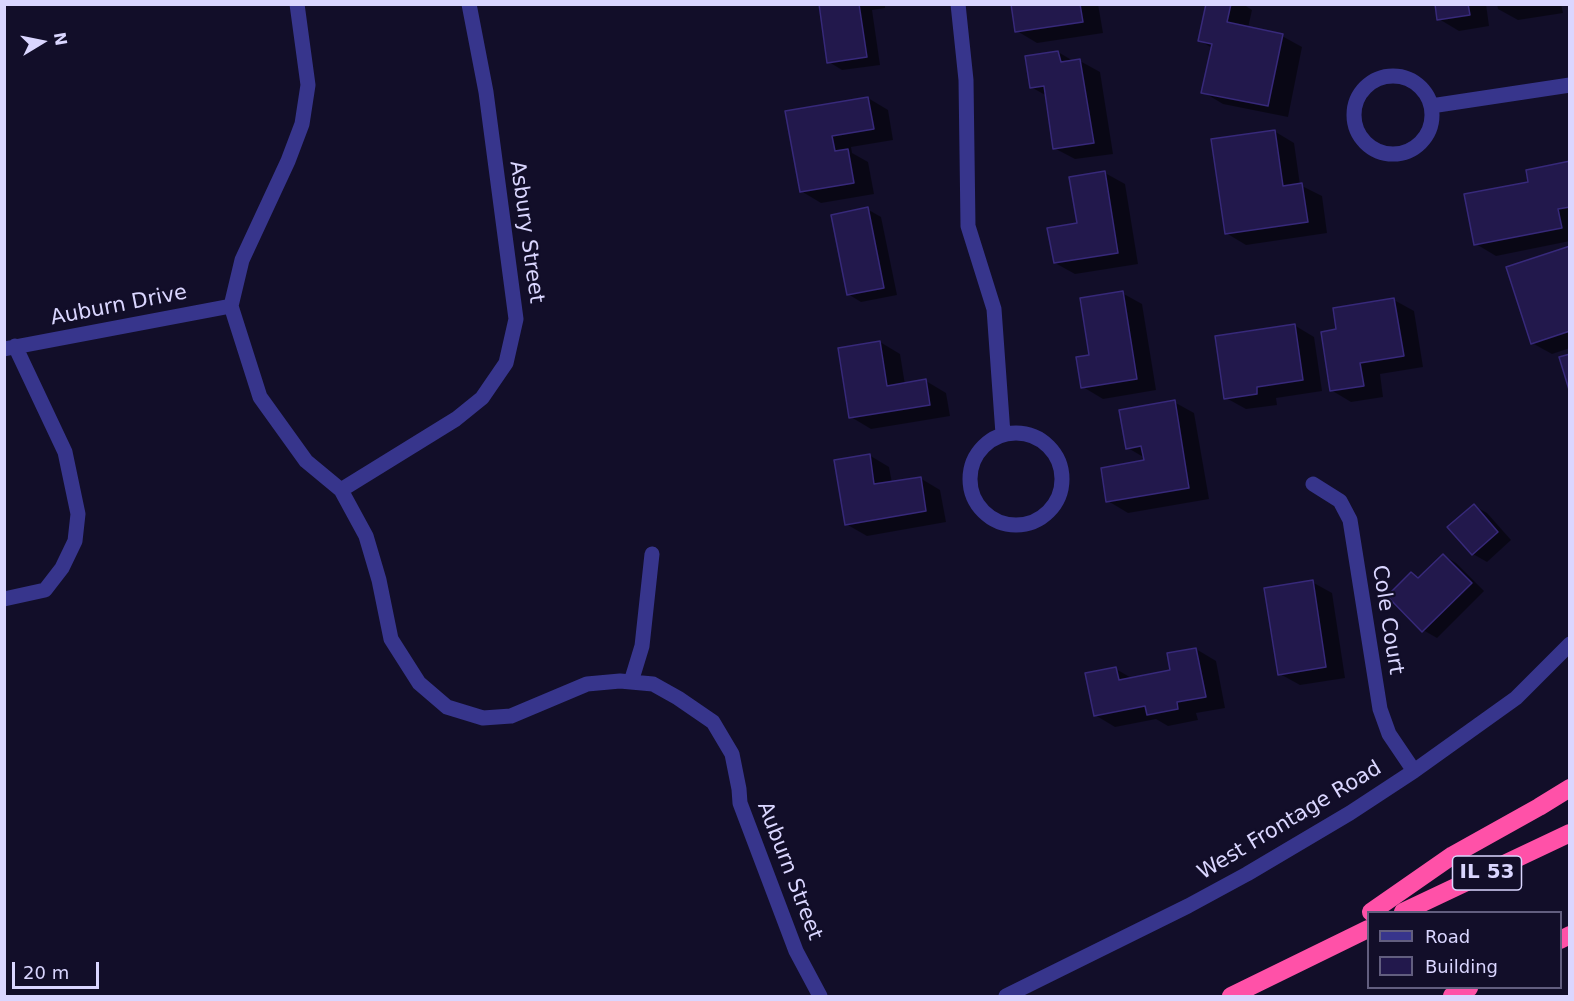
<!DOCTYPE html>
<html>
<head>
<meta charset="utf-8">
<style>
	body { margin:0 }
	#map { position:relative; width:1574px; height:1001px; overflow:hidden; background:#120e29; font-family:"DejaVu Sans",sans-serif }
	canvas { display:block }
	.frame { position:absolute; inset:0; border:6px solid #dad6ff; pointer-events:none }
	.legend { position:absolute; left:1367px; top:911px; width:195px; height:78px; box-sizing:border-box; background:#120e29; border:2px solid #625e7f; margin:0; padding:8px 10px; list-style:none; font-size:18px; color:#dad6ff }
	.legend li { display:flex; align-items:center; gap:12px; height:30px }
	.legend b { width:30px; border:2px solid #625e7f }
	.north { position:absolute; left:12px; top:12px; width:60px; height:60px; -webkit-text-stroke:4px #120e29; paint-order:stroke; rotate:80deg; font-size:16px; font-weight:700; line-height:24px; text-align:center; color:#dad6ff }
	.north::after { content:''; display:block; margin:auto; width:21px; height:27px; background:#dad6ff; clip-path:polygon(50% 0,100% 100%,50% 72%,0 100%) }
	.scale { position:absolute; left:12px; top:962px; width:87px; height:27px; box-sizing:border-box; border:3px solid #dad6ff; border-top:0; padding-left:8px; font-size:18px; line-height:21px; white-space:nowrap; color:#dad6ff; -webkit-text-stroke:4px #120e29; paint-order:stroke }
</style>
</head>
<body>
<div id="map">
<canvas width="1574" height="1001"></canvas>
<div class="frame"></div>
<ul class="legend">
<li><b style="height:8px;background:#37358c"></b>Road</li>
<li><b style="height:16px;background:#22184c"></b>Building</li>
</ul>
<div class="north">N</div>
<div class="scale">20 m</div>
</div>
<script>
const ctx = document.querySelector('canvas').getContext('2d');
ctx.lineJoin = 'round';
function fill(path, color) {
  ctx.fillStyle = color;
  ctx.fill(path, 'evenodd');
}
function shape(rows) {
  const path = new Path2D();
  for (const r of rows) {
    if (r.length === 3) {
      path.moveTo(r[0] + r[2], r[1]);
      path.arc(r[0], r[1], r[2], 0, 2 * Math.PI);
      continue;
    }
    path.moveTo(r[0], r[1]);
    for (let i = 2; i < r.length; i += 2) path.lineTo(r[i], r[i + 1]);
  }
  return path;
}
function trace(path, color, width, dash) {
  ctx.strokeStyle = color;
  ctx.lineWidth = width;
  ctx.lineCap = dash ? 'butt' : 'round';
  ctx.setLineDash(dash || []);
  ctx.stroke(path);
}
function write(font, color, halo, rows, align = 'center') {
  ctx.font = font + ' "DejaVu Sans",sans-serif';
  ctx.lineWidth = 4.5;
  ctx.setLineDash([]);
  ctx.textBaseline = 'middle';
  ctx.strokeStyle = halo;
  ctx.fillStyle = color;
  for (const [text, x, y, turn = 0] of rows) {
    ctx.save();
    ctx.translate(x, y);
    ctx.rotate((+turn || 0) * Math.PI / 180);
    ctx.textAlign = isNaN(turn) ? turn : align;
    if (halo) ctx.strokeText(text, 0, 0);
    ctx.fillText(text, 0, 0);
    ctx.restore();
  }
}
const shadow = shape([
	[821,4,885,4,885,8,872,10,880,65,842,70,829,62],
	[1012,4,1098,4,1103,33,1037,43,1017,31],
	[1207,4,1243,4,1252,10,1248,28,1282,36,1302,47,1288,117,1223,104,1203,92,1212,48,1199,40],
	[1436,4,1486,4,1489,26,1459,31,1439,19],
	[1497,4,1561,4,1563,13,1518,20,1498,9],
	[1058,52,1075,62,1080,61,1100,72,1113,154,1075,159,1054,148,1047,96,1031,87],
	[868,98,888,110,893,140,851,147,852,153,868,162,874,194,821,203,801,191,787,112],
	[1274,131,1294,143,1300,185,1322,196,1327,233,1246,245,1226,233],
	[1570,163,1570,241,1496,256,1476,244],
	[1105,173,1125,184,1138,264,1075,274,1055,263,1078,224],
	[867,209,881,217,897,295,861,302,848,294],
	[1570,248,1570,348,1552,354,1532,343],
	[1122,293,1142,304,1156,390,1103,399,1083,387,1091,356],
	[1394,300,1414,311,1423,367,1380,374,1383,397,1351,402,1331,390,1338,330],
	[1294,325,1314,337,1322,391,1276,398,1277,405,1246,409,1226,398],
	[880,342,900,354,905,385,926,381,946,393,950,416,871,429,851,417],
	[1174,402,1194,413,1209,499,1128,513,1108,501,1145,461,1145,458,1128,448],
	[869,455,889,467,892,483,920,478,940,490,946,522,867,536,846,524],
	[1474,506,1487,513,1511,540,1487,562,1473,554],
	[1443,555,1456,563,1484,591,1437,638,1423,630,1412,574,1420,578],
	[1312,582,1332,593,1345,678,1300,685,1280,674],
	[1196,649,1216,661,1225,708,1196,713,1198,720,1168,726,1156,719,1115,727,1095,715,1116,669,1133,679,1172,671]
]);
const building = shape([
	[819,4,859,4,867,57,827,63,819,4],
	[1011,4,1080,4,1083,22,1015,32,1011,4],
	[1206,4,1231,4,1227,22,1283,34,1268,106,1201,93,1212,44,1198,41,1206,4],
	[1435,4,1468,4,1470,15,1437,20,1435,4],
	[1058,51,1061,62,1080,59,1094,143,1053,149,1044,86,1030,88,1025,56,1058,51],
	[868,97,874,129,832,136,835,151,848,149,854,183,800,192,785,111,868,97],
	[1275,130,1283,186,1302,183,1308,222,1225,234,1211,139,1275,130],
	[1570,161,1570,207,1558,209,1562,228,1474,245,1464,194,1528,182,1526,170,1570,161],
	[1105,171,1118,253,1054,263,1047,228,1077,223,1069,177,1105,171],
	[868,207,884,288,847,295,831,215,868,207],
	[1570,246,1570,331,1531,344,1506,267,1570,246],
	[1123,291,1137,379,1081,388,1076,357,1089,355,1080,298,1123,291],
	[1394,298,1404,356,1360,363,1364,386,1330,391,1321,332,1336,329,1333,308,1394,298],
	[1295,324,1303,380,1257,387,1257,394,1224,399,1215,336,1295,324],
	[880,341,887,386,926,379,930,405,849,418,838,348,880,341],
	[1570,354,1570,393,1559,357,1570,354],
	[1175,400,1189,488,1106,502,1101,468,1144,460,1141,446,1126,449,1119,410,1175,400],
	[870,454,874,484,921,477,926,511,845,525,834,460,870,454],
	[1474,504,1498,532,1472,555,1447,527,1474,504],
	[1443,554,1472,583,1422,632,1387,596,1411,572,1418,578,1443,554],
	[1313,580,1326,667,1278,675,1264,588,1313,580],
	[1196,648,1206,697,1177,702,1178,709,1147,715,1145,706,1094,716,1085,673,1116,667,1119,680,1170,670,1167,653,1196,648]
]);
const minor = shape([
	[958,4,966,80,968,226,994,309,1003,434],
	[1393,115,39],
	[1431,106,1570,85],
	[231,306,260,397,306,461,341,490,366,536,379,580,391,639,419,683,447,707,483,718,511,716,587,684,620,681,653,684,678,698,713,722,732,754,739,789,740,803,796,951,820,996],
	[231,306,242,260,288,161,302,124,308,85,297,4],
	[4,349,231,306],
	[1016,479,46],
	[1313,484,1340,501,1350,520,1380,709,1389,734,1414,771],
	[341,490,456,419,482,398,506,363,516,319,486,92,469,4],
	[4,599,45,590,62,568,75,541,78,514,65,452,15,346],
	[631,682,642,646,652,554],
	[1006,996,1188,906,1247,874,1350,813,1414,771,1516,698,1570,644]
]);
const highway = shape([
	[1371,912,1453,855,1539,807,1570,788],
	[1403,912,1570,833],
	[1560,940,1570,935],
	[1231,996,1368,929],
	[1452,996,1469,988]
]);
const shields = [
	[1487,873,69]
];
const shieldNames = [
	["IL 53",1487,873]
];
const streetNames = [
	["Asbury Street",526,232,82],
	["Auburn Drive",119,306,-11],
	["Cole Court",1387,620,81],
	["West Frontage Road",1290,821,-31],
	["Auburn Street",789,871,69]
];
fill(shadow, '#0007');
fill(building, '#22184c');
trace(building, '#37297a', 1.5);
trace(minor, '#37358c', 15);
trace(highway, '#ff51a8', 18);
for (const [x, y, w] of shields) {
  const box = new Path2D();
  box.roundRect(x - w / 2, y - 17, w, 34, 4.5);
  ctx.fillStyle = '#120e29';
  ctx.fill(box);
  trace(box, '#dad6ff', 1.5);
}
write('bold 20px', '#dad6ff', null, shieldNames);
write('21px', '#dad6ff', '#120e29', streetNames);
</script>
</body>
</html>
